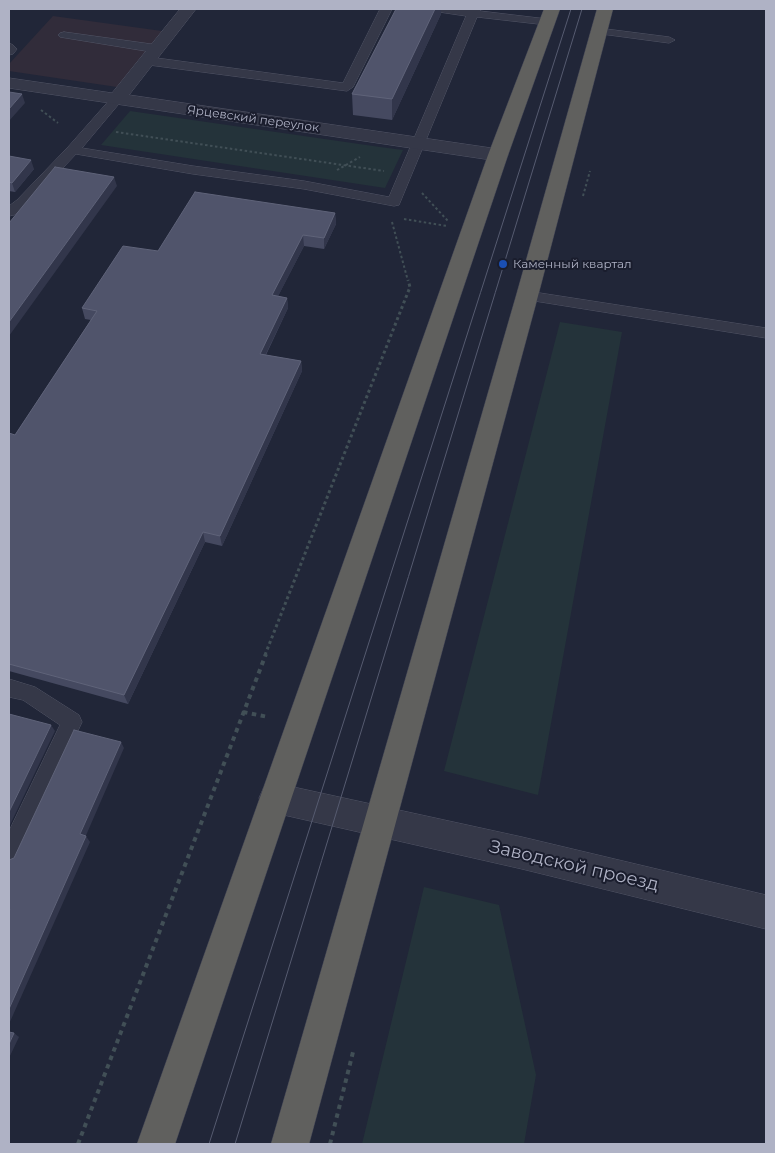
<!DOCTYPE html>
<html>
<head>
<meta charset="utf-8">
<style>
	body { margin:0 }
	#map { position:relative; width:775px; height:1153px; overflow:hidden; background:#212638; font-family:Montserrat,sans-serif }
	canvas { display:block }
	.frame { position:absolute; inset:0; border:10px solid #afb2c5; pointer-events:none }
</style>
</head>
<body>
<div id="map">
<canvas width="775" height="1153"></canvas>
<div class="frame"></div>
</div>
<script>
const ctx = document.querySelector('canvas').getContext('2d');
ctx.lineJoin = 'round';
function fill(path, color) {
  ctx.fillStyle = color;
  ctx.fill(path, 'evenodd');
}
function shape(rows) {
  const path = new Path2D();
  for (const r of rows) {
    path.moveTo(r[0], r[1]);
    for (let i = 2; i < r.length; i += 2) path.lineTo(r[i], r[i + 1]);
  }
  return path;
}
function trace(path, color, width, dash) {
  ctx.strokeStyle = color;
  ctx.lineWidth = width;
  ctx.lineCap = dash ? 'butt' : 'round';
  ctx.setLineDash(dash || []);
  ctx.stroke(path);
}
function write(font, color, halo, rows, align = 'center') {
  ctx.font = font + ' Montserrat,sans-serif';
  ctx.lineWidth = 4;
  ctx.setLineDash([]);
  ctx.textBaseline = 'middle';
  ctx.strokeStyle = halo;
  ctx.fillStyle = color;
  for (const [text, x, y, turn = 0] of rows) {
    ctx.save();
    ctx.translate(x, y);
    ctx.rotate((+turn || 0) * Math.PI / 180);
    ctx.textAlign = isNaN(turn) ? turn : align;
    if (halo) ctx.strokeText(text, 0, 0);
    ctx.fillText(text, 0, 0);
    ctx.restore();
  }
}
const medical = shape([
	[53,16,162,31,117,87,9,71,9,64]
]);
const green = shape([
	[130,111,380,147,403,150,385,188,101,145],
	[560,322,622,332,538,795,444,771],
	[424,887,499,905,536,1075,524,1144,362,1144]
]);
const pathFar2 = shape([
	[41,110,58,123],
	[116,132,384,171],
	[337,170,360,157],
	[422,193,448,221],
	[583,196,590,171],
	[404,219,447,226],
	[392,222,408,281]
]);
const pathFar1 = shape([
	[265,655,410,287,408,280]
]);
const path = shape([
	[243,712,268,717],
	[78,1144,266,654],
	[330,1144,354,1048]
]);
const service = shape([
	[380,9,392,9,353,87,347,91,149,65,143,61,149,57,343,83,380,9],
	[438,9,480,9,480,11,547,19,553,22,547,25,477,17,399,205,394,206,304,189,193,174,76,154,27,206,14,215,9,216,9,206,17,200,68,147,113,96,117,95,123,99,82,148,193,166,304,181,389,197,466,16,439,12,438,9],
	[598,28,669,37,675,40,669,43,594,33,592,31,598,28],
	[64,32,158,45,164,49,158,53,60,37,58,35,60,33,64,32],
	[9,43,13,45,17,49,13,54,9,55,9,43],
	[527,291,766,328,766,338,522,299,519,296,522,293,527,291],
	[9,679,35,687,79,715,82,722,17,863,9,866,9,831,60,725,23,700,9,697,9,679]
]);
const minor = shape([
	[180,9,196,9,129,95,498,149,505,151,508,155,505,159,498,161,9,88,9,78,112,93,180,9]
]);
const tertiary = shape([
	[275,783,522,837,766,895,766,929,522,869,275,813,264,809,259,798,264,787,275,783]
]);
const trunk = shape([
	[544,9,560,9,508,155,175,1144,137,1144,488,155,544,9],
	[597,9,613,9,538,296,309,1144,271,1144,516,296,597,9]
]);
const tram = shape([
	[209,1144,571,9],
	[235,1144,582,9]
]);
const wall = shape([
	[396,9,441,9,441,14,392,120,353,115,352,94],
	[9,156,34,169,15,192,9,191],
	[335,213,336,224,324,249,304,246,278,296,287,298,288,308,266,355,301,361,302,371,222,546,205,542,128,704,9,671,9,433,15,435,91,320,85,319,82,308,158,251]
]);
const shadedWall = shape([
	[435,9,441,9,441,14,392,120,392,99],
	[22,94,25,103,9,121,9,109],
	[31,160,34,169,15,192,12,183],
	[114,177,117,186,9,336,9,322],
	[335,213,336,224,324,249,324,238],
	[303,235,304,246,273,306,272,295],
	[287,298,288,308,261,364,260,354],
	[301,361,302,371,222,546,220,536],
	[203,532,205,542,128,704,124,695],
	[51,725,55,731,9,827,9,812],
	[121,742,124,748,84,840,80,834],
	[86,836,90,842,9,1024,9,1009],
	[14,1033,19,1037,9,1058,9,1044]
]);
const building = shape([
	[396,9,435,9,392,99,352,94,396,9],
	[9,92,22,94,9,109,9,92],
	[9,156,31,160,12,183,9,182,9,156],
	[55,167,114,177,9,322,9,223,55,167],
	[195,192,335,213,324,238,303,235,272,295,287,298,260,354,301,361,220,536,203,532,124,695,9,664,9,433,15,435,97,311,82,308,123,246,158,251,195,192],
	[9,714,51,725,9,812,9,714],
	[74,730,121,742,80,834,86,836,9,1009,9,911,10,909,9,909,9,860,14,858,74,730],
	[9,1032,14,1033,9,1044,9,1032]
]);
const markers = [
	[503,264,5,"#1a4fb4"]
];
const farStreetnames = [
	["Ярцевский переулок",253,119,8]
];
const farPoinames = [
	["Каменный квартал",513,264]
];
const nearStreetnames = [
	["Заводской проезд",574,866,13]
];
fill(medical, '#312c3a');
fill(green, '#24333a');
trace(service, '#525566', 1);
trace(minor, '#525566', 1);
trace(tertiary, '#525566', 1);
trace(trunk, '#3f4253', 1);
trace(pathFar2, '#414f56', 2, [2.5, 2.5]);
trace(pathFar1, '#414f56', 3, [3, 3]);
trace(path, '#414f56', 4, [4.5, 4.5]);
fill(service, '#353848');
fill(minor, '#353848');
fill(tertiary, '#353848');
fill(trunk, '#60605e');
trace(tram, '#565b70', 1);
fill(wall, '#454960');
fill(shadedWall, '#32364b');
fill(building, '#50546b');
trace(building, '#5f6379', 1);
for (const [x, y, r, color] of markers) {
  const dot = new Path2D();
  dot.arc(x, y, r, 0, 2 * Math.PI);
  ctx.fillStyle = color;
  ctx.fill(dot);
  trace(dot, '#1a1d2d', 2);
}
write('12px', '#afb2c5', '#1a1d2d', farStreetnames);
write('12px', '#afb2c5', '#1a1d2d', farPoinames, 'left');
write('18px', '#afb2c5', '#1a1d2d', nearStreetnames);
</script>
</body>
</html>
